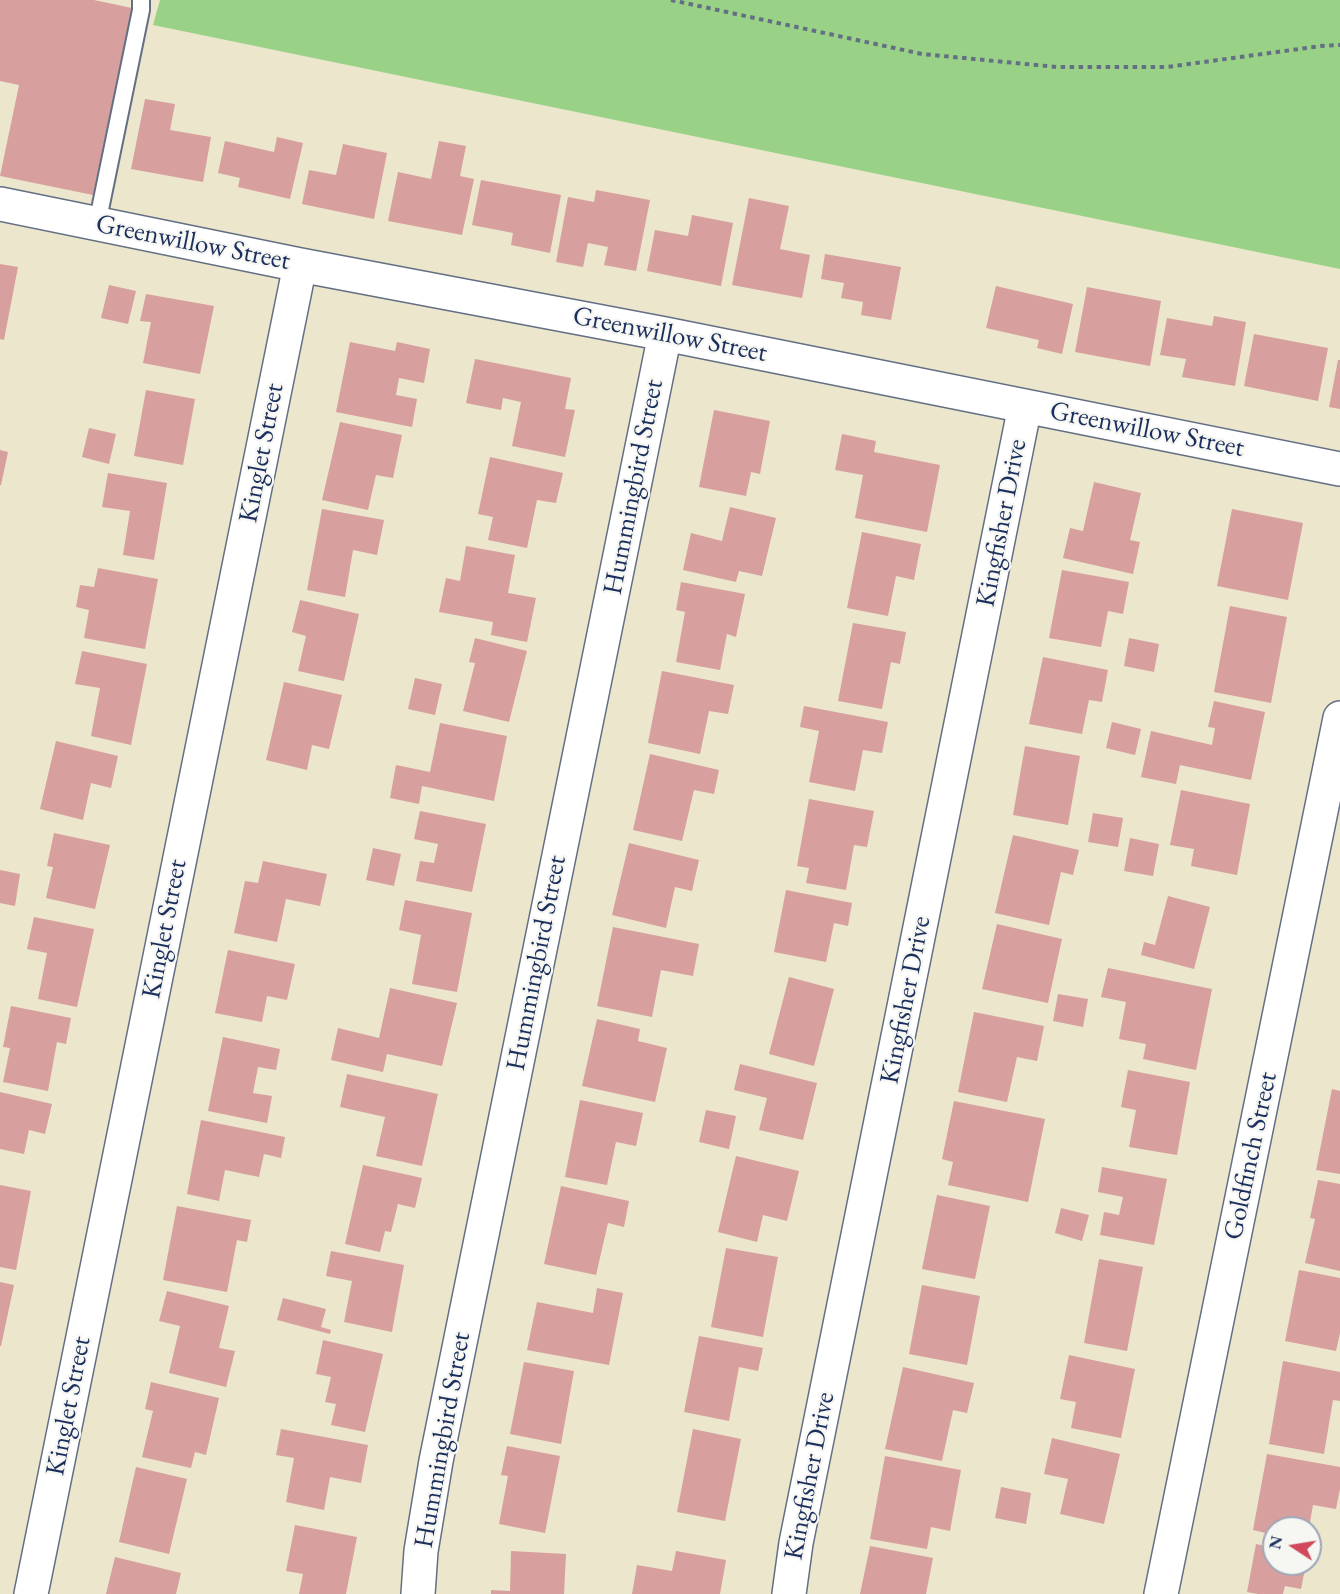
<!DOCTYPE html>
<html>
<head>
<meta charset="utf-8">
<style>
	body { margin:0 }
	#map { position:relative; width:1340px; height:1594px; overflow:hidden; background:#ebe6cc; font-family:"EB Garamond",serif }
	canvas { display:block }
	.north { position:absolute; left:1262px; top:1516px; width:60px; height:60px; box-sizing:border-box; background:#f6f6f2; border:2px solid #9ea6b7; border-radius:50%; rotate:282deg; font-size:16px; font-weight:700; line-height:24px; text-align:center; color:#1b2f5e }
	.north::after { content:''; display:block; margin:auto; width:21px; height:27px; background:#d1495b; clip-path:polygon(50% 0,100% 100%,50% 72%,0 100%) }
</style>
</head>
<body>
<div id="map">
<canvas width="1340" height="1594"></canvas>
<div class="north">N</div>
</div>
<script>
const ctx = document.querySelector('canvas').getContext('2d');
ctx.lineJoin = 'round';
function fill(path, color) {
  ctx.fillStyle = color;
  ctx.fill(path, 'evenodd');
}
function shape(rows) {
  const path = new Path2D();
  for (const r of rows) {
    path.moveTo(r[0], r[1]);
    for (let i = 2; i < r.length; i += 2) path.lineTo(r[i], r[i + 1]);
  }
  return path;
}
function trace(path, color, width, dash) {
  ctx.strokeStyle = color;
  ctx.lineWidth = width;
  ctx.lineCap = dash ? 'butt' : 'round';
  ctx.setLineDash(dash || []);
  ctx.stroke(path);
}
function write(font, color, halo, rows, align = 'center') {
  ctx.font = font + ' "EB Garamond",serif';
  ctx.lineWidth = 4.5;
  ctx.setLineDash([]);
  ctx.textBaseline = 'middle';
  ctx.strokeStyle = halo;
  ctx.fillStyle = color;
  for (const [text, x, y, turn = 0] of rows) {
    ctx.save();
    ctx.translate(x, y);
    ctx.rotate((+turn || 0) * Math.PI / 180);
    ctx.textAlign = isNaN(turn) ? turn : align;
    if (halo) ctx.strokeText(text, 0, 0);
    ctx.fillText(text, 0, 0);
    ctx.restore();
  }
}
const green = shape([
	[160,0,1340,0,1340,269,153,25]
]);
const building = shape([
	[0,0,94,0,132,8,93,195,0,176,19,85,0,81],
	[145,99,175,104,170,130,211,137,203,182,131,169],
	[277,137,303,143,290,199,238,187,240,178,218,173,225,141,274,152],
	[439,141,466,146,460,176,474,179,462,235,388,221,398,172,431,179],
	[343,144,387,153,374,219,302,204,309,170,336,175],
	[481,180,561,195,550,253,511,245,513,233,472,225],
	[596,190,650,200,636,271,604,265,608,247,588,243,583,267,556,262,568,197,594,202],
	[749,198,789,206,780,249,810,255,802,298,732,285],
	[692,215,733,223,721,286,647,271,655,230,688,236],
	[825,254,901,267,891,320,861,315,863,302,841,298,844,283,821,279],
	[0,264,18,267,4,340,0,339],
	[109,285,136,291,128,324,101,318],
	[996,286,1073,304,1062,354,1037,348,1039,340,986,328],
	[1087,287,1161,301,1150,366,1075,352],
	[146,294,214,306,200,374,143,363,151,322,140,321],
	[1214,316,1246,322,1235,386,1182,377,1186,359,1160,355,1167,318,1212,326],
	[1254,334,1328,348,1318,401,1244,386],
	[350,342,395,351,397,342,430,349,424,383,399,378,396,395,417,399,412,427,336,412],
	[475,359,571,378,565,409,575,410,565,457,512,446,521,402,503,398,501,410,466,403],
	[1338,360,1340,360,1340,409,1329,407],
	[146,390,195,399,183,465,134,456],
	[714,410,770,421,760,474,751,472,746,496,699,487],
	[340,422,402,435,393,478,376,475,368,510,322,500],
	[89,428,116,434,109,464,82,457],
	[842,434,876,441,874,452,940,465,927,532,855,518,863,475,835,470],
	[0,450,8,452,1,485,0,485],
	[490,457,563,473,556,503,537,500,527,548,488,540,493,517,478,514],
	[108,473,167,483,154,560,123,555,130,511,102,507],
	[1094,482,1141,493,1130,540,1140,542,1133,574,1063,558,1070,528,1083,531],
	[730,507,776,518,762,576,739,571,736,582,683,570,691,533,722,541],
	[322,509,384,520,377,555,353,550,345,597,307,590],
	[1232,509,1303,523,1288,600,1217,586],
	[862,532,921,544,914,580,896,576,888,616,847,608],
	[466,546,515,555,508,593,536,598,527,642,491,635,493,622,439,612,446,578,460,581],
	[98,568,158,579,145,649,84,638,89,610,76,607,80,585,94,587],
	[1062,570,1129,582,1123,614,1108,611,1101,647,1049,638],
	[681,582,745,594,736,637,727,634,720,670,676,662,685,612,676,610],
	[300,600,359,614,344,681,298,671,306,636,292,632],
	[1230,606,1287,617,1271,703,1214,692],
	[853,623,906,632,900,664,891,662,882,709,838,701],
	[475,638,527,651,509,722,463,711,475,663,469,662],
	[1129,638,1159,644,1154,672,1124,666],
	[82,651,147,664,131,745,91,736,100,688,75,684],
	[1043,657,1108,670,1102,702,1089,700,1082,734,1029,724],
	[662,671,734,685,728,714,709,711,700,754,648,743],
	[415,678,442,684,435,715,408,709],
	[284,682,342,695,329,749,312,745,307,770,266,760],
	[1214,701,1265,712,1251,780,1180,765,1176,784,1141,777,1151,731,1212,745,1215,728,1208,727],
	[804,706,888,722,882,753,863,750,855,791,809,782,819,731,800,727],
	[1112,722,1141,729,1135,755,1106,748],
	[440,723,507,736,494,801,422,786,419,804,390,798,396,765,430,772],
	[56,741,118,756,111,788,91,783,83,820,40,809],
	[1025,746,1080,756,1068,825,1013,815],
	[650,754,719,770,714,794,694,790,682,841,633,830],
	[1181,790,1250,804,1237,875,1191,866,1194,849,1170,845],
	[809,799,874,811,867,847,854,845,846,890,806,883,809,868,797,866],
	[420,811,486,824,472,892,416,881,420,861,434,863,438,844,414,839],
	[1093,813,1123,818,1118,847,1088,842],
	[54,833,110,845,95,909,46,898,53,867,47,866],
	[1013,835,1079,850,1073,875,1061,872,1049,925,995,913],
	[1130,838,1159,844,1153,876,1124,871],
	[629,843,699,860,692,891,675,887,666,928,612,915],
	[373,848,401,854,394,886,366,880],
	[263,861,327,874,320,906,286,899,277,942,234,933,245,881,258,883],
	[0,870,20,874,15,906,0,903],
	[786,890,852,903,848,926,834,923,826,962,774,952],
	[1168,896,1210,907,1194,969,1141,955,1144,942,1155,945],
	[405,900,472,913,457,992,412,984,421,935,399,930],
	[34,917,94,929,77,1007,38,999,47,953,27,949],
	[997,924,1062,939,1048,1003,982,989],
	[613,927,699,944,693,976,661,970,652,1017,597,1006],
	[228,950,295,964,287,1000,267,996,262,1022,215,1013],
	[1108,968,1212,989,1196,1070,1143,1059,1146,1044,1119,1039,1126,1002,1101,997],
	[789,977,834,989,814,1066,769,1054],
	[390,988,457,1003,442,1066,387,1054,383,1072,331,1060,338,1028,379,1038],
	[1058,994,1088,999,1083,1027,1053,1021],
	[11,1006,71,1018,66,1044,57,1042,48,1091,3,1082,10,1048,3,1047],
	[974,1012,1044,1026,1037,1061,1017,1057,1007,1102,958,1092],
	[597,1019,640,1029,638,1041,667,1048,655,1102,582,1086],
	[223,1037,280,1049,276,1070,258,1067,253,1093,272,1096,267,1123,208,1111],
	[740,1064,817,1083,803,1140,759,1130,767,1098,734,1090],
	[1128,1070,1190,1082,1177,1155,1129,1147,1136,1110,1121,1107],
	[347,1074,438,1094,422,1166,376,1156,385,1117,340,1107],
	[1332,1089,1340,1091,1340,1174,1316,1170],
	[0,1092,52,1104,45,1134,29,1130,24,1154,0,1149],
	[580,1100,643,1113,636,1146,616,1142,607,1185,565,1177],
	[954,1101,1045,1119,1028,1202,948,1185,953,1162,942,1159],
	[706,1110,736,1116,729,1149,699,1142],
	[201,1120,285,1137,281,1158,264,1154,259,1177,225,1170,219,1201,187,1194],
	[736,1156,799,1171,787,1221,763,1215,757,1242,718,1232],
	[363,1165,422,1178,415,1208,398,1204,391,1232,385,1231,380,1252,345,1244],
	[1102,1167,1167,1179,1154,1245,1100,1235,1104,1212,1119,1215,1123,1197,1098,1192],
	[1318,1180,1340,1184,1340,1271,1305,1263,1315,1219,1310,1218],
	[0,1185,31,1191,16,1270,0,1267],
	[561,1186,629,1201,624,1227,608,1223,596,1275,544,1264],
	[937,1195,990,1206,975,1279,922,1269],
	[177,1206,251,1220,247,1242,237,1240,227,1292,163,1280],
	[1061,1208,1089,1215,1082,1241,1055,1233],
	[726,1248,778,1257,763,1337,711,1327],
	[331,1251,404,1265,392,1332,344,1322,352,1281,326,1276],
	[1099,1259,1143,1267,1127,1351,1084,1343],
	[1299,1270,1340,1278,1340,1333,1336,1351,1285,1341],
	[0,1282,14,1285,1,1346,0,1346],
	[922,1285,980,1296,967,1365,909,1354],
	[597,1288,623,1293,609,1365,527,1350,537,1302,593,1313],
	[167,1291,229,1306,219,1348,235,1351,226,1387,169,1373,180,1326,159,1321],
	[283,1298,326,1309,321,1327,331,1330,330,1334,277,1320],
	[699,1336,763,1348,758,1371,739,1367,729,1421,684,1412],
	[323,1340,383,1354,365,1432,331,1425,336,1404,325,1402,331,1377,316,1374],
	[1069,1355,1135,1369,1121,1438,1071,1428,1076,1402,1060,1399],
	[1283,1361,1340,1372,1340,1401,1333,1400,1324,1454,1269,1444],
	[524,1362,574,1371,561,1444,510,1434],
	[903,1367,974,1383,967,1413,953,1410,942,1461,885,1449],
	[151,1382,219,1398,206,1455,195,1452,191,1468,142,1457,153,1411,145,1409],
	[281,1429,368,1445,361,1483,330,1477,324,1510,286,1502,294,1458,276,1455],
	[693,1429,741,1439,725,1521,677,1512],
	[1052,1438,1120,1454,1104,1524,1060,1514,1068,1479,1044,1474],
	[507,1446,560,1456,545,1533,499,1524,508,1476,501,1475],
	[1267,1454,1340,1467,1340,1489,1336,1509,1313,1505,1309,1528,1274,1528,1274,1535,1253,1530],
	[885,1456,961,1470,950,1531,931,1527,927,1549,870,1539],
	[136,1467,187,1479,169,1554,119,1542],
	[1001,1487,1031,1493,1026,1524,995,1518],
	[295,1525,357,1537,346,1594,299,1594,303,1574,286,1571],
	[1256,1544,1274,1548,1274,1564,1306,1564,1301,1589,1285,1586,1283,1594,1258,1594,1247,1592],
	[870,1546,933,1558,926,1594,860,1594],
	[511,1551,566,1554,564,1594,491,1594,491,1590,510,1591],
	[676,1551,726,1560,720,1594,632,1594,637,1565,672,1571],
	[115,1557,181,1573,176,1594,106,1594]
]);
const path = shape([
	[671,0,922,54,1057,67,1167,67,1321,46,1340,45]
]);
const lane = shape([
	[97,224,141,10,141,0]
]);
const street = shape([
	[0,204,300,265,665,334,1340,469],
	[31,1594,300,265],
	[418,1594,421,1551,436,1461,665,334],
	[789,1594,796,1543,1025,406],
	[1161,1594,1340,718]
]);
const streetNames = [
	["Greenwillow Street",193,243,11],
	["Greenwillow Street",670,335,11],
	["Greenwillow Street",1147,430,11],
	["Kinglet Street",262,453,-79],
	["Hummingbird Street",634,487,-79],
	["Kingfisher Drive",1002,523,-79],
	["Kinglet Street",165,929,-79],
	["Hummingbird Street",537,963,-79],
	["Kingfisher Drive",906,1000,-79],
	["Goldfinch Street",1251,1156,-78],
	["Kinglet Street",69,1406,-79],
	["Hummingbird Street",443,1440,-80],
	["Kingfisher Drive",810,1476,-79]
];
fill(green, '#99d286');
fill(building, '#d7a09e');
trace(lane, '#646f84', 20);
trace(street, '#646f84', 36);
trace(path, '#646f84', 4, [4.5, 4.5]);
trace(lane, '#fff', 16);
trace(street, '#fff', 33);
write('27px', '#1b2f5e', '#f6f6f2', streetNames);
</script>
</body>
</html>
